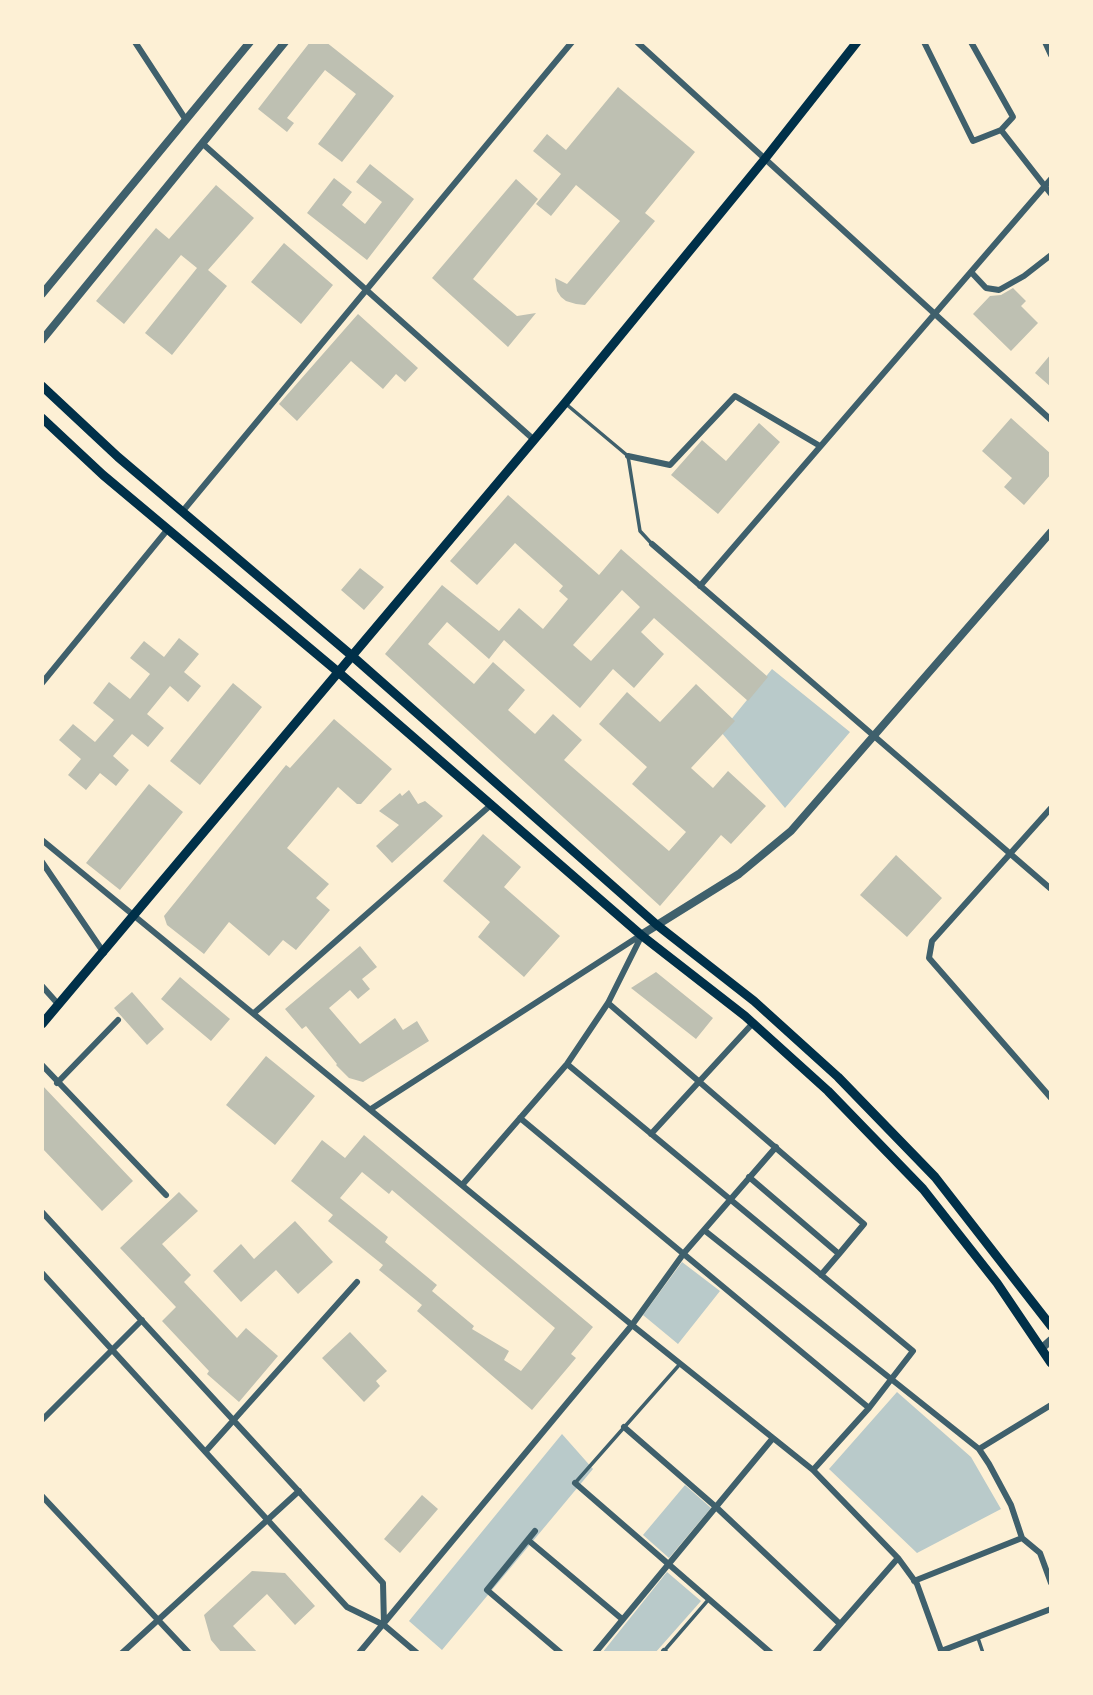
<!DOCTYPE html>
<html>
<head>
<meta charset="utf-8">
<style>
	body { margin:0 }
	#map { position:relative; width:1093px; height:1695px; overflow:hidden; background:#fdf0d5; font-family:Montserrat,sans-serif }
	canvas { display:block }
	.frame { position:absolute; inset:0; border:44px solid #fdf0d5; pointer-events:none }
</style>
</head>
<body>
<div id="map">
<canvas width="1093" height="1695"></canvas>
<div class="frame"></div>
</div>
<script>
const ctx = document.querySelector('canvas').getContext('2d');
ctx.lineJoin = 'round';
function fill(path, color) {
  ctx.fillStyle = color;
  ctx.fill(path, 'evenodd');
}
function shape(rows) {
  const path = new Path2D();
  for (const r of rows) {
    path.moveTo(r[0], r[1]);
    for (let i = 2; i < r.length; i += 2) path.lineTo(r[i], r[i + 1]);
  }
  return path;
}
function trace(path, color, width, dash) {
  ctx.strokeStyle = color;
  ctx.lineWidth = width;
  ctx.lineCap = dash ? 'butt' : 'round';
  ctx.setLineDash(dash || []);
  ctx.stroke(path);
}
const green = shape([
	[772,669,850,732,785,808,721,732],
	[682,1262,720,1291,678,1344,643,1315],
	[897,1392,971,1457,1001,1509,917,1553,829,1469],
	[562,1434,593,1469,442,1650,409,1621],
	[685,1485,711,1508,669,1558,643,1535],
	[667,1572,701,1601,655,1653,602,1653]
]);
const building = shape([
	[310,42,326,42,394,96,342,162,318,144,356,94,325,70,287,118,294,123,287,132,258,109],
	[618,87,695,152,645,213,655,221,585,305,576,304,566,301,561,297,557,291,555,278,567,284,620,221,576,185,551,216,536,204,561,174,533,151,547,134,566,150],
	[370,164,414,199,367,260,307,213,334,178,352,192,342,205,365,224,382,202,356,182],
	[516,179,538,199,473,279,517,316,536,313,508,347,432,278],
	[216,185,254,218,208,270,227,286,172,355,145,333,197,268,181,255,124,324,96,301,156,228,169,239],
	[284,243,333,285,301,324,251,282],
	[1013,288,1026,301,1021,306,1038,323,1011,351,973,314,990,296,1001,295],
	[358,314,418,368,405,382,396,374,383,389,351,361,297,421,279,404],
	[1051,354,1051,387,1035,373],
	[1011,418,1051,454,1051,474,1024,505,1004,487,1012,478,982,451],
	[759,423,780,442,718,514,671,475,702,440,726,461],
	[508,495,599,575,621,549,768,677,748,701,654,618,641,632,664,654,634,688,613,669,580,708,504,640,489,659,447,622,428,644,474,684,493,662,525,690,508,710,535,734,553,714,582,740,564,760,669,851,686,832,632,784,647,767,599,724,627,692,660,722,696,684,735,721,691,768,713,788,728,771,766,806,731,844,721,835,660,906,385,654,442,585,499,631,519,608,543,629,568,599,559,591,563,586,515,543,477,585,450,561],
	[622,590,640,607,591,661,573,645],
	[360,568,384,587,364,610,341,590],
	[179,638,199,654,184,672,201,686,188,702,170,686,147,714,164,728,148,747,132,734,113,756,129,770,116,786,100,773,86,790,68,775,81,759,59,740,73,724,95,742,114,720,93,703,109,682,130,699,150,674,130,658,144,641,164,657],
	[233,683,262,707,200,785,170,761],
	[334,719,392,769,361,804,357,804,338,787,287,848,329,884,316,898,330,910,296,950,283,940,269,956,229,922,204,954,167,925,164,916,286,765,290,768],
	[149,784,183,812,120,890,86,863],
	[409,790,418,804,425,801,443,816,392,863,376,846,399,825,379,811,400,793,402,796],
	[483,834,521,867,504,887,560,936,524,977,478,937,490,922,443,881],
	[896,855,942,898,907,937,860,895],
	[360,946,377,967,362,979,370,989,358,999,350,990,329,1008,360,1044,395,1018,403,1030,417,1021,429,1041,363,1082,349,1078,336,1065,337,1064,306,1026,302,1029,285,1009],
	[656,972,713,1018,696,1039,631,988],
	[180,977,230,1019,211,1041,161,999],
	[132,992,164,1029,147,1045,114,1008],
	[266,1056,315,1096,275,1145,226,1105],
	[42,1085,133,1181,102,1211,42,1148],
	[364,1135,593,1327,571,1354,576,1358,532,1410,417,1311,422,1305,379,1270,383,1265,328,1221,333,1215,291,1181,322,1140,345,1158],
	[362,1172,389,1194,392,1190,555,1328,521,1371,504,1360,509,1351,472,1329,474,1326,432,1291,437,1285,385,1242,388,1237,340,1198],
	[179,1192,198,1211,162,1244,191,1275,184,1282,237,1338,246,1328,278,1356,239,1402,207,1374,209,1371,162,1321,176,1307,120,1248],
	[295,1221,333,1262,298,1294,276,1270,241,1302,213,1271,241,1244,254,1259],
	[350,1332,387,1371,376,1381,380,1386,364,1402,322,1358],
	[422,1495,438,1509,400,1553,384,1539],
	[252,1571,285,1573,315,1606,295,1625,267,1594,233,1626,258,1653,222,1653,211,1640,204,1615]
]);
const service = shape([
	[566,404,628,456,640,531,652,544],
	[575,1483,680,1364],
	[978,1638,983,1653],
	[664,1651,709,1599]
]);
const minor = shape([
	[135,42,186,120],
	[637,42,1051,420],
	[924,42,973,141,1001,130,1013,117,971,42],
	[1045,42,1051,55],
	[1001,130,1051,194],
	[203,144,532,438],
	[971,272,986,288,999,290,1024,276,1051,255],
	[628,456,670,465,735,396,820,446],
	[182,512,572,42],
	[652,544,1051,889],
	[700,586,1051,179],
	[42,683,168,529],
	[1051,808,932,941,929,958,1051,1098],
	[42,840,632,1325,813,1470,898,1558,917,1584,942,1653],
	[42,862,104,953],
	[42,986,58,1004],
	[608,1003,864,1224,839,1254],
	[254,1013,492,804],
	[567,1064,913,1351,869,1408,813,1470],
	[42,1065,166,1195],
	[57,1083,118,1020],
	[371,1109,641,935],
	[520,1118,869,1408],
	[651,1134,753,1023],
	[749,1177,839,1254,821,1275],
	[463,1184,567,1064,608,1003,641,937],
	[42,1212,383,1583,384,1625],
	[704,1230,979,1449,989,1464,1011,1505,1022,1538,914,1581],
	[42,1273,347,1607,384,1625,417,1653],
	[42,1420,142,1320],
	[624,1427,716,1507,840,1624],
	[979,1449,1051,1405],
	[206,1451,357,1282],
	[575,1483,771,1653],
	[42,1496,189,1653],
	[535,1531,487,1590,561,1653],
	[1022,1538,1040,1553,1051,1583],
	[528,1540,622,1619],
	[664,1651,666,1653],
	[941,1651,1051,1609],
	[122,1653,299,1491],
	[359,1653,632,1325,684,1253,776,1147],
	[595,1653,773,1438],
	[815,1653,898,1558]
]);
const tertiary = shape([
	[42,294,250,42],
	[42,340,285,42],
	[641,935,739,874,791,831,1051,532],
	[1042,1348,1051,1340]
]);
const secondary = shape([
	[42,386,118,457,351,655,657,925,754,1001,838,1077,935,1177,1051,1326],
	[42,418,103,475,337,671,641,935,745,1016,828,1091,923,1189,997,1283,1051,1363],
	[42,1024,565,403,764,160,857,42]
]);
fill(green, '#b9caca');
fill(building, '#bec0b2');
trace(service, '#3f606c', 3.5);
trace(minor, '#3f606c', 6);
trace(tertiary, '#3f606c', 8);
trace(secondary, '#003049', 9);
</script>
</body>
</html>
